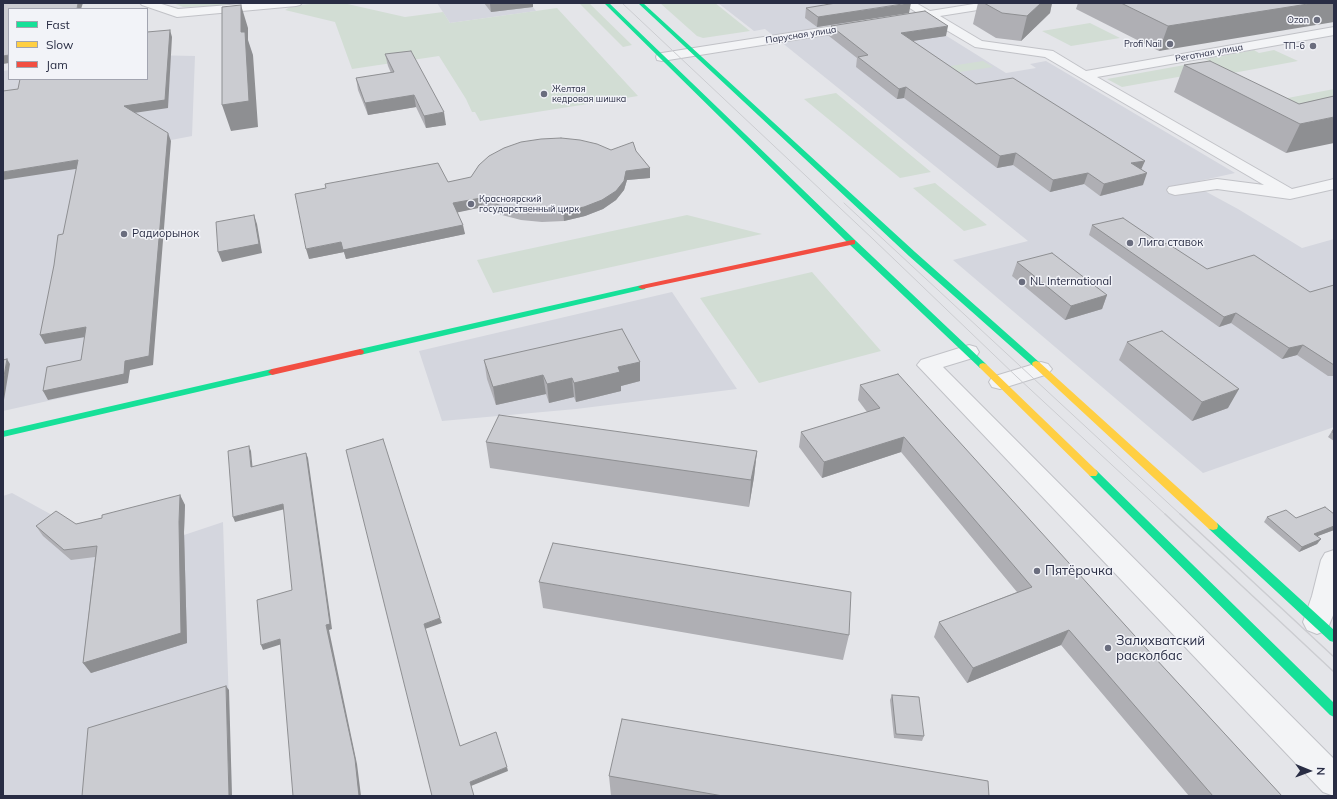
<!DOCTYPE html>
<html>
<head>
<meta charset="utf-8">
<style>
	body { margin:0 }
	#map { position:relative; width:1337px; height:799px; overflow:hidden; background:#e4e5e9; font-family:Mulish,sans-serif }
	canvas { display:block }
	.frame { position:absolute; inset:0; border:4px solid #292d44; pointer-events:none }
	.legend { position:absolute; left:8px; top:8px; width:140px; height:72px; box-sizing:border-box; background:#f2f3f8; border:1px solid #a2a4b0; margin:0; padding:5px 7px; list-style:none; font-size:12px; color:#292d44 }
	.legend li { display:flex; align-items:center; gap:8px; height:20px }
	.legend b { width:20px; border:1px solid #a2a4b0 }
	.north { position:absolute; left:1289px; top:751px; width:40px; height:40px; -webkit-text-stroke:3px #f2f3f8; paint-order:stroke; rotate:91deg; font-size:11px; font-weight:700; line-height:16px; text-align:center; color:#292d44 }
	.north::after { content:''; display:block; margin:auto; width:14px; height:18px; background:#292d44; clip-path:polygon(50% 0,100% 100%,50% 72%,0 100%) }
</style>
</head>
<body>
<div id="map">
<canvas width="1337" height="799"></canvas>
<div class="frame"></div>
<ul class="legend">
<li><b style="height:5px;background:#16e098"></b>Fast</li>
<li><b style="height:5px;background:#ffcf43"></b>Slow</li>
<li><b style="height:5px;background:#f24e42"></b>Jam</li>
</ul>
<div class="north">N</div>
</div>
<script>
const ctx = document.querySelector('canvas').getContext('2d');
ctx.lineJoin = 'round';
function fill(path, color) {
  ctx.fillStyle = color;
  ctx.fill(path, 'evenodd');
}
function shape(rows) {
  const path = new Path2D();
  for (const r of rows) {
    path.moveTo(r[0], r[1]);
    for (let i = 2; i < r.length; i += 2) path.lineTo(r[i], r[i + 1]);
  }
  return path;
}
function trace(path, color, width, dash) {
  ctx.strokeStyle = color;
  ctx.lineWidth = width;
  ctx.lineCap = dash ? 'butt' : 'round';
  ctx.setLineDash(dash || []);
  ctx.stroke(path);
}
function write(font, color, halo, rows, align = 'center') {
  ctx.font = font + ' Mulish,sans-serif';
  ctx.lineWidth = 3;
  ctx.setLineDash([]);
  ctx.textBaseline = 'middle';
  ctx.strokeStyle = halo;
  ctx.fillStyle = color;
  for (const [text, x, y, turn = 0] of rows) {
    ctx.save();
    ctx.translate(x, y);
    ctx.rotate((+turn || 0) * Math.PI / 180);
    ctx.textAlign = isNaN(turn) ? turn : align;
    if (halo) ctx.strokeText(text, 0, 0);
    ctx.fillText(text, 0, 0);
    ctx.restore();
  }
}
const built = shape([
	[437,3,530,3,536,11,450,23],
	[718,3,821,3,867,34,929,25,1006,73,1036,68,1030,64,1046,61,1235,173,1190,183,1238,209,1302,248,1334,239,1334,427,1203,473,953,260,1028,241,765,29,754,31],
	[147,55,195,56,192,136,150,144,128,383,3,411,3,71,9,70,9,79,147,79],
	[672,292,737,389,576,409,442,421,419,351],
	[12,493,63,521,82,534,184,535,223,522,232,796,3,796,3,496]
]);
const green = shape([
	[173,3,248,3,217,6,183,7],
	[320,3,343,3,405,17,443,12,450,23,557,8,638,96,480,121,475,112,472,112,466,99,439,56,352,69,335,22,285,10,292,6],
	[579,3,589,3,632,45,623,47],
	[660,3,715,3,750,31,703,38,697,36],
	[1090,23,1120,38,1071,46,1042,31],
	[1254,50,1259,53,1274,50,1298,61,1233,73,1205,59],
	[983,61,993,67,953,73,944,67],
	[1201,62,1217,70,1122,87,1107,79],
	[1334,89,1334,112,1257,104],
	[836,93,931,172,900,178,804,99],
	[935,183,987,225,964,231,913,188],
	[687,215,762,234,493,293,477,260],
	[812,272,881,351,759,383,700,298]
]);
const street = shape([
	[140,3,158,3,178,9,255,3,302,3,300,5,296,6,177,17,142,5,140,3],
	[902,3,916,3,930,11,980,3,1009,3,1007,5,1003,6,940,16,982,41,1053,51,1086,71,1334,27,1334,35,1097,77,1292,189,1334,179,1334,189,1290,199,1217,189,1175,195,1169,193,1167,190,1169,187,1217,179,1264,185,1045,57,975,47,926,18,921,17,919,14,902,3],
	[859,22,863,23,865,26,863,29,662,61,657,60,656,57,657,54,662,53,859,22],
	[969,345,976,347,979,352,976,357,943,367,1334,759,1334,796,1323,792,917,365,921,360,969,345],
	[1041,362,1048,364,1052,369,1048,374,1000,389,992,387,989,382,992,377,1041,362],
	[1334,550,1334,613,1327,630,1317,634,1307,630,1303,622,1312,596,1321,560,1325,553,1334,550]
]);
const fast = shape([
	[604,3,609,3,855,240,986,364,987,366,986,368,980,368,849,244,604,3],
	[638,3,643,3,915,252,1039,362,1040,364,1039,366,1033,366,909,256,638,3],
	[642,285,645,285,646,287,645,289,360,355,356,352,360,349,642,285],
	[272,369,275,370,276,372,275,374,3,437,3,431,272,369],
	[1093,469,1096,470,1334,703,1334,717,1330,715,1090,476,1088,473,1090,470,1093,469],
	[1213,522,1217,523,1334,630,1334,642,1330,641,1209,529,1208,526,1209,523,1213,522]
]);
const slow = shape([
	[1036,361,1039,362,1217,523,1218,526,1217,529,1213,530,1209,529,1033,366,1032,364,1033,362,1036,361],
	[983,363,986,364,1096,470,1098,473,1096,476,1090,476,980,368,979,366,980,364,983,363]
]);
const jam = shape([
	[852,240,855,240,855,244,642,289,638,287,642,285,852,240],
	[360,349,363,350,364,352,363,354,272,375,268,372,272,369,360,349]
]);
const tramFar1 = shape([
	[622,3,873,239,1017,377,1166,515],
	[844,203,1181,515]
]);
const tram = shape([
	[1165,514,1334,672],
	[1180,514,1334,657]
]);
const wall = shape([
	[484,3,533,3,533,7,491,12],
	[978,3,1052,3,1050,13,1021,41,996,38,973,24],
	[1078,3,1334,3,1159,51,1076,9],
	[806,8,909,13,817,27,805,18],
	[831,26,946,36,912,41,976,84,1141,170,1143,185,1100,196,1084,184,1050,192,1013,165,997,168,904,98,897,99,856,67,857,58,829,36],
	[385,54,446,125,426,128,416,107,368,115,358,90,356,78,391,73,388,66],
	[1184,65,1299,104,1334,96,1286,153,1174,92],
	[611,150,636,151,650,168,650,178,627,180,624,190,616,200,603,209,585,216,564,221,542,222,521,220,502,215,483,207,457,212,465,234,346,259,344,252,309,259,448,182],
	[1092,225,1163,245,1207,269,1310,292,1334,285,1334,376,1328,376,1297,355,1282,359,1231,323,1219,327,1089,235],
	[1017,262,1107,295,1102,309,1065,320,1012,276],
	[1127,342,1228,408,1192,421,1119,360],
	[484,360,640,362,640,381,621,386,621,391,576,402,574,397,549,403,546,394,496,405,487,379],
	[860,385,1144,646,1282,796,1189,796,1061,645,967,683,934,637,939,622,1017,592,901,452,822,478,799,447,801,432,867,412,858,400],
	[1334,428,1334,441,1328,437],
	[486,442,757,451,754,477,749,507,490,468],
	[180,495,185,505,184,532,187,643,91,673,83,663,95,557,71,560,43,536,36,526,76,524,102,518],
	[1334,514,1334,530,1317,536,1321,539,1317,544,1299,552,1264,522,1267,517,1296,518],
	[539,582,849,635,843,660,543,608],
	[892,695,924,736,922,741,894,738,890,700],
	[609,776,989,796,611,796]
]);
const shadedWall = shape([
	[78,3,83,3,81,9,77,9],
	[498,3,533,3,533,7,491,12,490,4],
	[911,3,909,13,817,27,818,17],
	[1041,3,1052,3,1050,13,1021,41,1027,16],
	[1314,3,1334,3,1334,22,1159,51,1168,26],
	[241,5,248,28,248,40,253,55,258,127,231,131,222,105,241,32],
	[948,26,946,36,899,43,901,33],
	[170,30,172,37,168,108,127,114,124,106],
	[9,55,9,63,3,64,3,56],
	[906,87,904,98,897,99,899,89],
	[414,95,416,107,368,115,365,103],
	[444,112,446,125,426,128,424,116],
	[1334,117,1334,143,1286,153,1300,124],
	[168,133,171,141,153,365,130,370,128,383,48,400,43,391,125,361],
	[1016,153,1013,165,997,168,1000,156],
	[78,160,82,168,3,180,3,172],
	[1145,161,1140,172,1131,163],
	[650,168,650,178,627,180,624,190,616,200,603,209,585,216,564,221,563,211,626,171],
	[1088,173,1084,184,1050,192,1053,180],
	[1147,173,1143,185,1100,196,1104,184],
	[481,198,483,207,455,213,453,203],
	[254,215,257,224,262,253,222,262,218,252],
	[463,225,465,234,346,259,344,252,309,259,306,249,341,242],
	[1107,295,1102,309,1065,320,1071,306],
	[1236,313,1231,323,1219,327,1224,317],
	[86,327,91,336,45,344,40,335],
	[1303,345,1297,355,1282,359,1289,348],
	[7,359,10,364,3,406,3,382],
	[640,362,640,381,621,386,621,391,576,402,574,383,618,367],
	[543,375,546,394,496,405,493,387],
	[572,378,574,397,549,403,547,384],
	[1239,389,1228,408,1192,421,1202,402],
	[904,437,901,452,822,478,824,462],
	[249,446,251,451,253,472,251,467],
	[757,451,754,477,749,507,751,480],
	[306,453,308,458,332,629,329,630,357,764,361,796,359,796,326,625],
	[180,495,185,505,184,532,187,643,91,673,83,663,179,522],
	[283,504,285,509,235,522,233,517],
	[1334,526,1334,530,1310,539,1314,534],
	[1321,539,1317,544,1299,552,1302,547],
	[440,618,442,623,425,629,424,624],
	[1069,630,1061,645,967,683,973,668],
	[280,639,282,644,263,650,261,645],
	[226,686,229,690,232,796,229,796],
	[507,767,508,771,471,786,470,782]
]);
const building = shape([
	[3,3,78,3,77,9,9,9,9,55,3,56,3,3],
	[836,3,909,3,818,17,806,8,836,3],
	[984,3,1041,3,1027,16,1002,13,984,3],
	[1121,3,1314,3,1168,26,1121,3],
	[241,5,241,32,245,32,249,101,222,105,222,7,241,5],
	[925,11,948,26,901,33,976,84,1013,78,1145,161,1131,163,1147,173,1104,184,1088,173,1053,180,1016,153,1000,156,906,87,899,89,858,57,868,55,831,26,925,11],
	[170,30,165,100,124,106,168,133,149,356,125,361,124,374,43,391,47,367,81,360,86,327,40,335,54,265,58,235,63,234,78,160,3,172,3,91,18,89,20,79,147,79,147,32,170,30],
	[411,51,444,112,424,116,414,95,365,103,356,78,394,72,385,54,411,51],
	[1210,61,1299,104,1334,96,1334,117,1300,124,1184,65,1210,61],
	[561,138,580,140,597,144,611,150,633,142,636,151,650,168,626,171,624,181,616,191,602,200,584,207,563,211,541,212,520,210,501,206,481,198,453,203,463,225,343,250,341,242,306,249,295,194,326,188,325,184,438,163,448,182,471,177,479,165,489,156,504,148,521,142,541,139,561,138],
	[254,215,259,244,218,252,216,222,254,215],
	[1123,218,1163,245,1167,243,1207,269,1254,255,1310,292,1334,285,1334,365,1303,345,1289,348,1236,313,1224,317,1092,225,1123,218],
	[1052,253,1107,295,1071,306,1017,262,1052,253],
	[622,329,640,362,618,367,620,372,574,383,572,378,547,384,543,375,493,387,484,360,622,329],
	[1162,331,1239,389,1202,402,1127,342,1162,331],
	[7,359,3,382,3,360,7,359],
	[898,374,1144,646,1282,796,1213,796,1069,630,973,668,939,622,1032,587,904,437,824,462,801,432,880,408,860,385,898,374],
	[499,415,757,451,751,480,486,442,499,415],
	[1334,428,1334,433,1332,432,1334,428],
	[383,439,440,618,424,624,460,746,496,732,507,767,470,782,474,796,432,796,346,450,383,439],
	[249,446,251,467,306,453,330,624,326,625,355,759,359,796,293,796,280,639,261,645,257,600,292,590,283,504,233,517,228,451,249,446],
	[180,495,179,522,181,633,83,663,97,546,64,550,36,526,56,511,76,524,102,518,102,515,180,495],
	[1325,507,1334,514,1334,526,1314,534,1321,539,1302,547,1267,517,1286,510,1296,518,1325,507],
	[553,543,851,592,849,635,539,582,553,543],
	[226,686,229,796,82,796,88,728,226,686],
	[892,695,919,697,924,736,896,734,892,695],
	[622,719,988,781,989,796,723,796,609,776,622,719]
]);
const markers = [
	[1317,20,4,"#6a6d7e"],
	[1170,44,4,"#6a6d7e"],
	[1313,46,4,"#6a6d7e"],
	[544,94,4,"#6a6d7e"],
	[471,204,4,"#6a6d7e"],
	[124,234,4,"#6a6d7e"],
	[1130,243,4,"#6a6d7e"],
	[1022,282,4,"#6a6d7e"],
	[1037,571,4,"#6a6d7e"],
	[1108,648,4,"#6a6d7e"]
];
const farPoinames = [
	["Ozon",1309,20],
	["Profi Nail",1162,44],
	["ТП-6",1305,46],
	["Желтая",552,89,"left"],
	["кедровая шишка",552,99,"left"],
	["Красноярский",479,199,"left"],
	["государственный цирк",479,209,"left"]
];
const farStreetnames = [
	["Парусная улица",801,35,-9],
	["Регатная улица",1209,53,-10]
];
const poiNames = [
	["Радиорынок",132,234],
	["Лига ставок",1138,243],
	["NL International",1030,282]
];
const nearPoinames = [
	["Пятёрочка",1045,571],
	["Залихватский",1116,641],
	["расколбас",1116,656]
];
fill(built, '#d4d6de');
fill(green, '#d2ddd4');
trace(street, '#c1c2c7', 2);
fill(street, '#f3f4f6');
fill(fast, '#16e098');
fill(slow, '#ffcf43');
fill(jam, '#f24e42');
trace(tramFar1, '#cccdd1', 1);
trace(tram, '#cccdd1', 1.5);
fill(wall, '#afafb4');
fill(shadedWall, '#8e8f92');
fill(building, '#cbccd1');
trace(building, '#8e8f92', 1);
for (const [x, y, r, color] of markers) {
  const dot = new Path2D();
  dot.arc(x, y, r, 0, 2 * Math.PI);
  ctx.fillStyle = color;
  ctx.fill(dot);
  trace(dot, '#f2f3f8', 1.5);
}
write('9px', '#292d44', '#f2f3f8', farPoinames, 'right');
write('9px', '#292d44', '#f2f3f8', farStreetnames);
write('11px', '#292d44', '#f2f3f8', poiNames, 'left');
write('13px', '#292d44', '#f2f3f8', nearPoinames, 'left');
</script>
</body>
</html>
